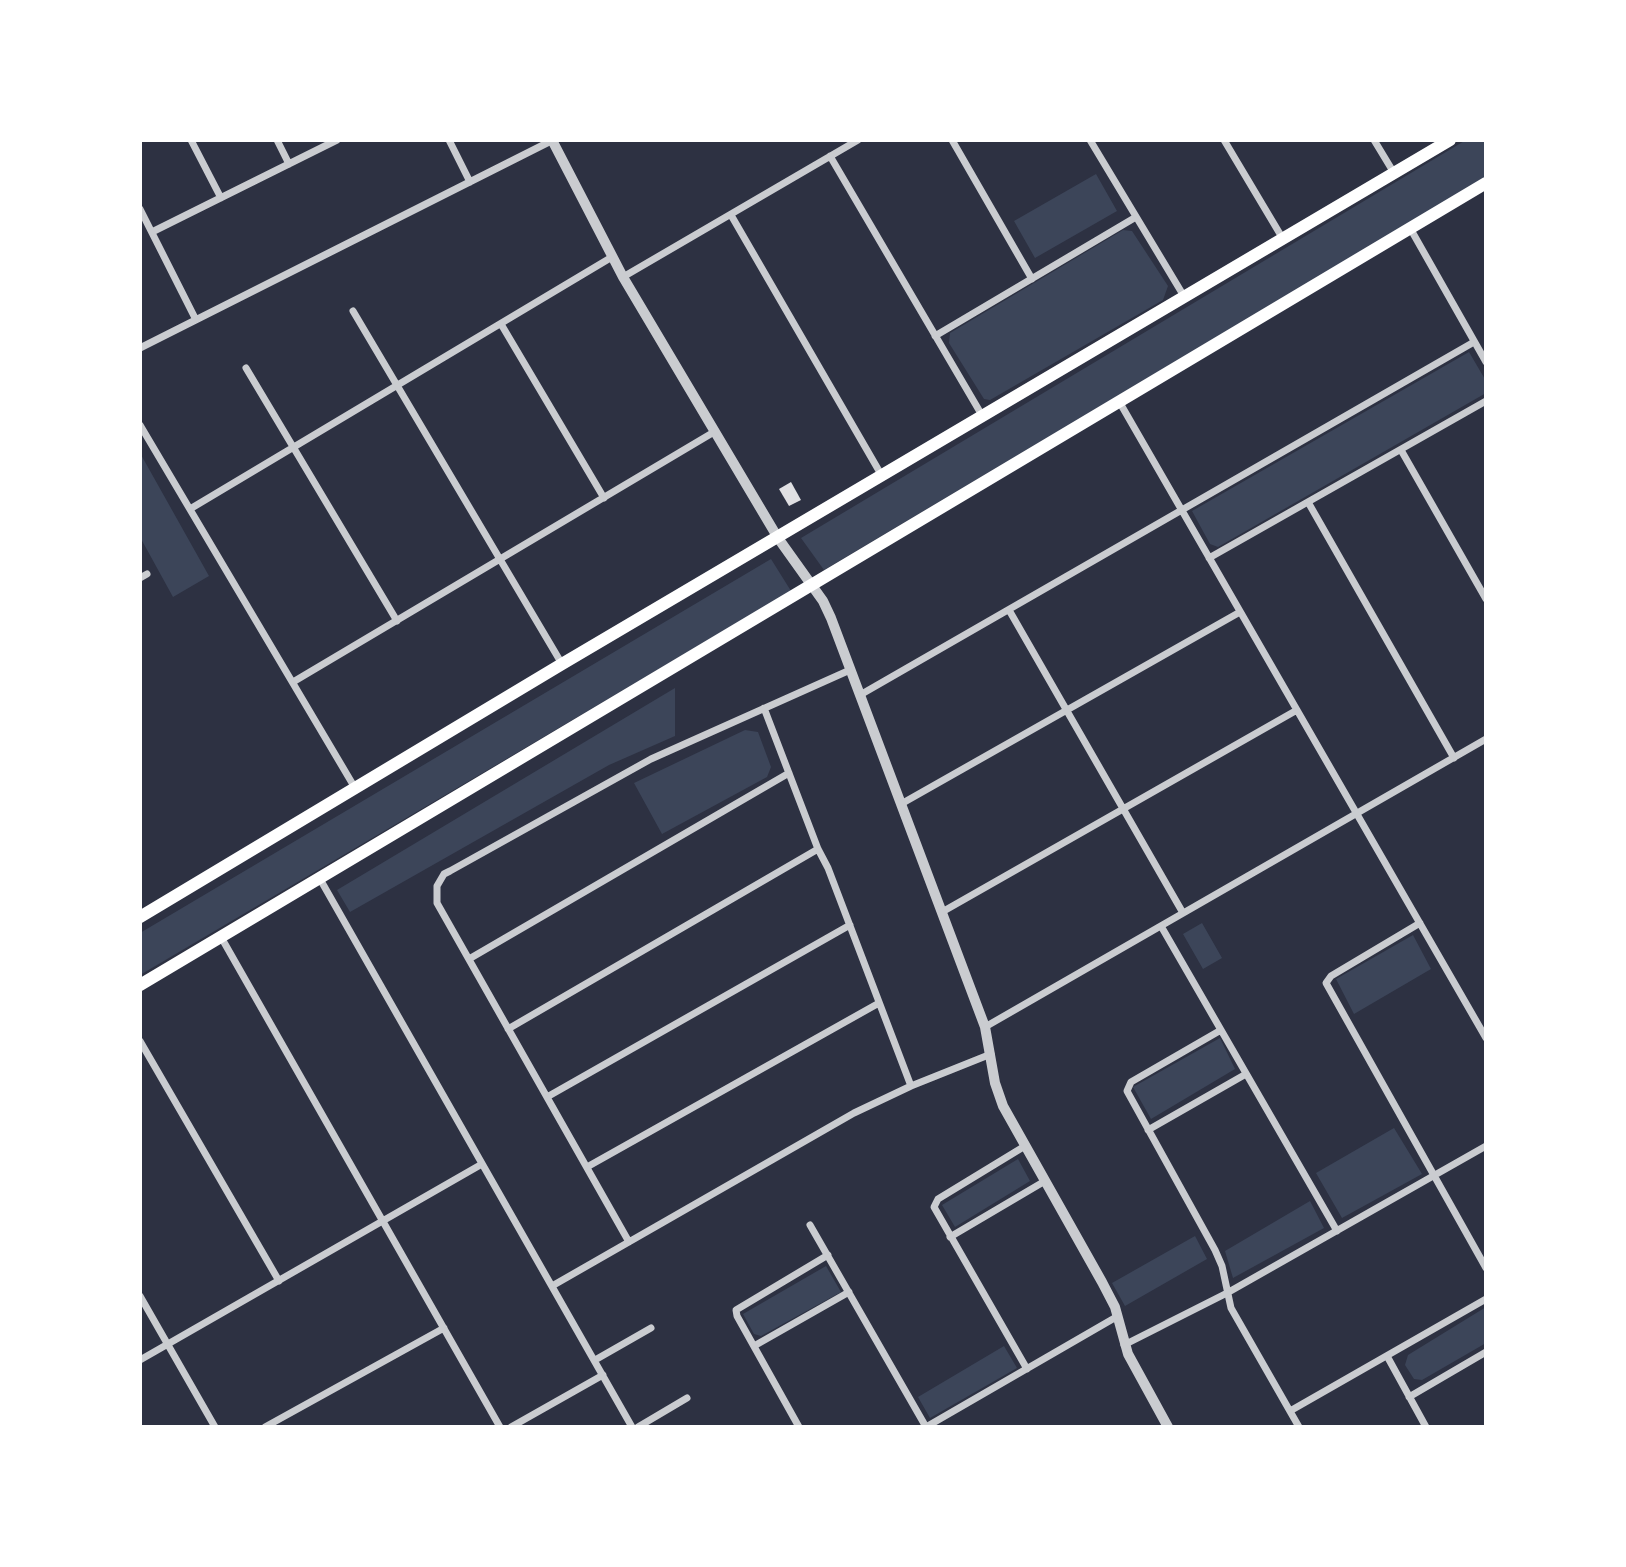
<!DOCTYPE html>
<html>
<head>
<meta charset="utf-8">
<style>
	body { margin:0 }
	#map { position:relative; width:1626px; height:1567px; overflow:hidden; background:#2d3142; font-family:"Open Sans",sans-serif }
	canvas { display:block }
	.frame { position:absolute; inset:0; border:142px solid #fff; pointer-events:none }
</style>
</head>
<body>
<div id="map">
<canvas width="1626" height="1567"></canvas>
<div class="frame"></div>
</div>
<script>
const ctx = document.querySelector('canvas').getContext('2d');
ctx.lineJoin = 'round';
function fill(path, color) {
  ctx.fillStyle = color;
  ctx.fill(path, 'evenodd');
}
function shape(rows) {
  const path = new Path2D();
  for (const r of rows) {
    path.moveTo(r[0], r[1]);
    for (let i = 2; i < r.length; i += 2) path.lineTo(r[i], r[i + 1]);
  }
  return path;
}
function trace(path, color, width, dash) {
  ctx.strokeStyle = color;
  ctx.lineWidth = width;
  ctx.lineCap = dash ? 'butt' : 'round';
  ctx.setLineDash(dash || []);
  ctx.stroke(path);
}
const green = shape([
	[1466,140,1486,140,1486,177,824,570,801,538],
	[1096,174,1117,211,1035,258,1014,221],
	[1123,230,1132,231,1168,286,1163,300,990,400,984,399,949,343,950,333],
	[1469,352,1486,381,1486,393,1218,547,1210,544,1192,511],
	[140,453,209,576,173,597,140,537],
	[771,559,791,591,140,975,140,933],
	[675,688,675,736,609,765,350,912,337,890],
	[745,730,758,732,771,767,767,777,662,834,634,783],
	[1202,923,1222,958,1203,969,1183,934],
	[1413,935,1431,969,1354,1014,1336,979],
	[1220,1038,1235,1069,1151,1119,1133,1087],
	[1394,1128,1422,1174,1342,1218,1316,1173],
	[1018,1159,1030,1181,955,1227,942,1205],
	[1310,1201,1324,1228,1233,1278,1225,1251],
	[1195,1236,1207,1259,1125,1306,1112,1283],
	[826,1266,841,1292,761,1336,754,1334,743,1314],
	[1486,1307,1486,1343,1422,1380,1414,1379,1405,1365,1408,1355],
	[1004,1346,1017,1368,930,1418,918,1397]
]);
const building = shape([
	[791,482,801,500,789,506,779,489]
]);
const minor = shape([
	[191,140,221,198],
	[277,140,289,164],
	[449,140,470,182],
	[952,140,1032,279],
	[1090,140,1185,298],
	[1224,140,1283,239],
	[1374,140,1394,173],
	[830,156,983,417],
	[140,209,196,320],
	[731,215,882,476],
	[1410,228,1486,362],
	[152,232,337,140],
	[623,277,858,140],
	[353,311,562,664],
	[501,324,604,498],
	[935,336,1136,217],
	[140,348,553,140],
	[246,368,397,621],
	[1120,403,1486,1038],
	[140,425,355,788],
	[1401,450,1486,599],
	[1308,502,1454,758],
	[190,509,612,257],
	[1209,558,1486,401],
	[140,578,147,574],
	[1009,610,1183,913],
	[293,682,714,432],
	[860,695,1474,342],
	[764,708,818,849,828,868,911,1086],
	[901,804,1240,612],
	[320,879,632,1427],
	[942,912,1297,710],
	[1420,923,1331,976,1326,983,1486,1268],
	[1161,926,1337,1231],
	[221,937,500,1427],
	[469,959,789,773],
	[985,1027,1486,739],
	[508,1029,818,849],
	[1221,1030,1131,1082,1127,1091,1215,1250,1222,1266,1231,1308,1299,1427],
	[140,1041,279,1281],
	[547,1097,850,925],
	[1148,1130,1246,1074],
	[1025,1146,938,1199,934,1207,1027,1369],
	[587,1167,879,1003],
	[810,1225,926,1427],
	[950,1237,1045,1181],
	[629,1242,437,903,437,886,444,874,450,871,651,759,850,670],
	[552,1286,854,1113,911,1086,991,1054],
	[140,1296,215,1427],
	[1124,1345,1227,1293,1486,1146],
	[754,1346,849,1292],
	[1387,1356,1426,1427],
	[140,1360,482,1164],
	[595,1360,651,1328],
	[1409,1397,1486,1352],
	[1290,1411,1486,1299],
	[265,1427,444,1328],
	[511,1427,603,1375],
	[638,1427,687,1398],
	[799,1427,737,1316,736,1310,828,1255],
	[926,1427,1118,1316]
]);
const tertiary = shape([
	[552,140,623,277,778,538,823,601,831,618,985,1027,995,1083,1003,1106,1102,1282,1115,1307,1128,1354,1168,1427]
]);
const secondary = shape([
	[140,917,562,664,1450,140],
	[140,985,1486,183]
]);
fill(green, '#3c4559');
fill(building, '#e0e0e3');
trace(minor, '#caccd0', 7);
trace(tertiary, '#caccd0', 10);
trace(secondary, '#fff', 12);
</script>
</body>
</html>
